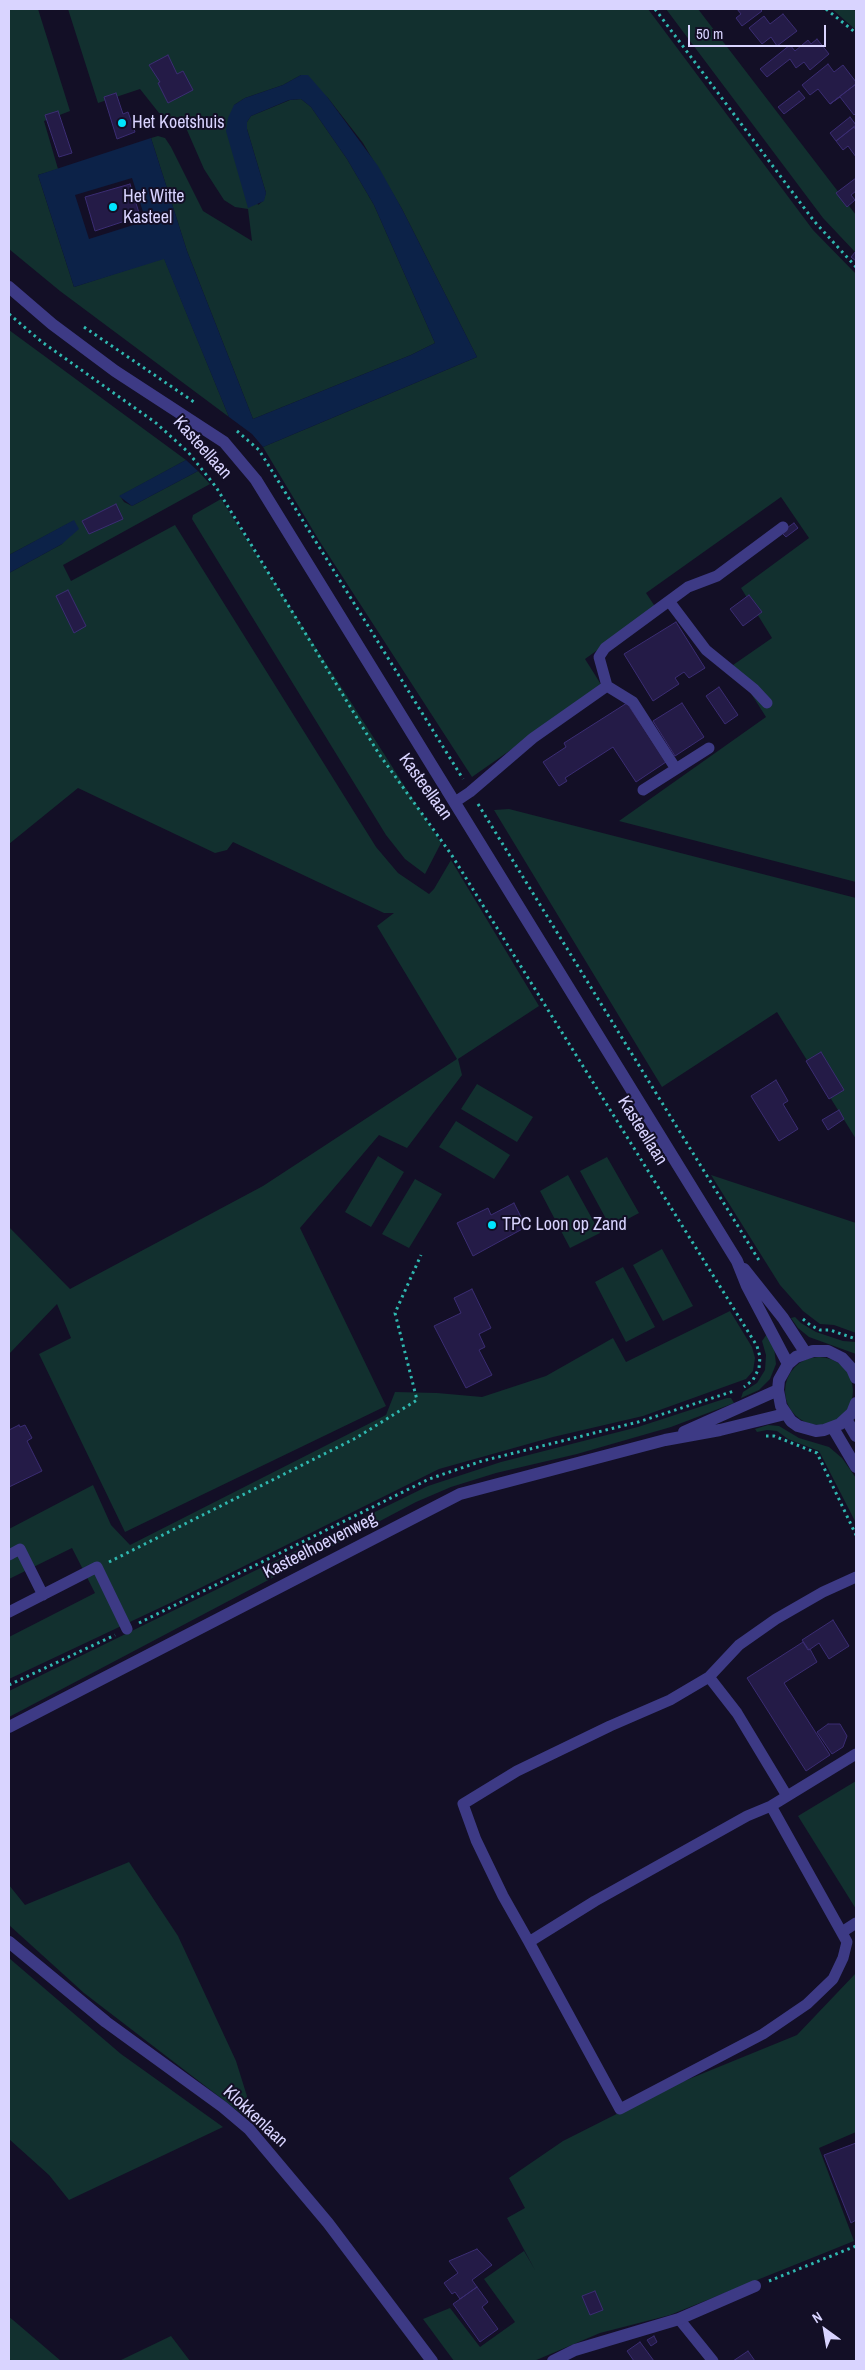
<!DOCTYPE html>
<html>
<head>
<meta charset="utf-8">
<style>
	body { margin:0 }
	#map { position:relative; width:865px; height:2370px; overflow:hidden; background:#130f26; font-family:"Archivo Narrow",sans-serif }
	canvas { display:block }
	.frame { position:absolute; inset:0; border:10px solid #d9d4ff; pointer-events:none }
	.north { position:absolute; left:800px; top:2305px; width:50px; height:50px; -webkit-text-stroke:4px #130f26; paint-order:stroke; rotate:328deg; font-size:14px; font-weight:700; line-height:20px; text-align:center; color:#d9d4ff }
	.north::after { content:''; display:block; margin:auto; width:18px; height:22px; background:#d9d4ff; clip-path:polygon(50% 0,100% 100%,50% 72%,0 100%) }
	.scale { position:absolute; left:688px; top:25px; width:138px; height:22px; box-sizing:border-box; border:2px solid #d9d4ff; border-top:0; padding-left:6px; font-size:15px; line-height:18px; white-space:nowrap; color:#d9d4ff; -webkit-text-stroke:4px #130f26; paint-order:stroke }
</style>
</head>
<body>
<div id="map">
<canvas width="865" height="2370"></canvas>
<div class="frame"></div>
<div class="north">N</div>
<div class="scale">50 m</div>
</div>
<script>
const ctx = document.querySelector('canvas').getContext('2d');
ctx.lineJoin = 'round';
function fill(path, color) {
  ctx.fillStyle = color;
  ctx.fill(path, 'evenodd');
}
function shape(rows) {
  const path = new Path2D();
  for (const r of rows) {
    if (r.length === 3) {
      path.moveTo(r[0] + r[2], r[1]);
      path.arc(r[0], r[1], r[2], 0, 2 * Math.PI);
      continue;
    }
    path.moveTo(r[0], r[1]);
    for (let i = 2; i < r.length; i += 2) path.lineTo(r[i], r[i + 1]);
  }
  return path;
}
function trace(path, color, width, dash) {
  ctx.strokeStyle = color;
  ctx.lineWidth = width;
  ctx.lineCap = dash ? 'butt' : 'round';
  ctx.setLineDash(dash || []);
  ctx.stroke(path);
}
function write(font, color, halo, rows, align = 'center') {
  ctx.font = font + ' "Archivo Narrow",sans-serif';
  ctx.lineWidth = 4;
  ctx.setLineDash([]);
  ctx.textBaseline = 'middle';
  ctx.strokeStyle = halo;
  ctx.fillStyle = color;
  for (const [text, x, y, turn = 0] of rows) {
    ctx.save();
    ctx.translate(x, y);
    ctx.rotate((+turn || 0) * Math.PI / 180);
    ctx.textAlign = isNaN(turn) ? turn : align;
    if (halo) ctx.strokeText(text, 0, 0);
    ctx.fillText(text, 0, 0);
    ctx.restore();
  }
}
const green = shape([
	[9,9,38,9,70,111,44,121,58,169,38,175,74,287,164,258,229,417,60,291,9,249],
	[68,9,648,9,813,230,856,274,856,882,619,821,766,717,733,665,772,638,741,588,809,538,781,497,646,593,656,608,585,659,602,686,472,777,320,542,263,447,477,357,402,209,363,143,328,98,301,75,283,85,245,98,234,105,258,205,263,201,266,193,247,129,247,122,251,116,290,100,301,99,311,107,347,159,374,205,435,343,411,355,253,419,187,251,151,138,158,136,165,138,171,147,203,211,252,241,248,209,235,207,224,200,204,169,183,121,177,117,163,118,140,89,98,103],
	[666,9,698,9,856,215,856,253,823,218],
	[832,9,853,9,856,12,856,30],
	[9,330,186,460,120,496,124,502,132,506,198,471,210,484,63,565,71,581,175,525,376,847,398,873,429,894,434,889,451,860,539,1006,458,1059,462,1075,407,1148,379,1135,300,1228,386,1406,125,1532,39,1354,71,1338,57,1304,9,1354,9,1227,70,1289,263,1186,457,1059,377,926,394,913,384,913,233,842,227,850,215,853,78,788,9,844,9,573,62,544,73,521,9,555],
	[221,499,441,843,425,874,405,859,386,835,192,519,193,515],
	[509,809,856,898,856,1139,777,1012,662,1087,494,810],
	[477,1084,533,1117,517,1142,461,1109],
	[456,1121,510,1155,494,1179,439,1147],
	[378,1156,404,1172,371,1227,345,1212],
	[607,1157,639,1213,611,1228,580,1171],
	[568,1175,600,1233,570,1248,540,1191],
	[711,1175,856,1223,856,1333,834,1325,820,1324,803,1311,780,1285],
	[415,1179,442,1194,409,1248,382,1234],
	[662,1249,693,1306,663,1321,633,1265],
	[623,1267,655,1327,626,1342,595,1282],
	[730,1311,752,1347,755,1358,753,1371,746,1379,643,1416,553,1437,439,1469,168,1604,9,1679,9,1637,95,1593,72,1548,9,1579,9,1529,93,1485,111,1525,130,1545,386,1415,395,1392,437,1393,482,1397,546,1376,613,1338,626,1362],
	[795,1317,801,1323,816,1332,843,1341,856,1342,856,1354,809,1337,798,1328,791,1318],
	[767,1334,774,1347,776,1364,770,1379,759,1390,741,1398,743,1392,757,1383,765,1370,766,1355,762,1341],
	[819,1391,34],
	[727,1398,731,1398,734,1403,671,1427,577,1454,496,1473,451,1487,416,1502,9,1717,9,1691,428,1486,501,1462,638,1427],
	[768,1425,779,1426,799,1438,829,1447,842,1458,856,1478,856,1523,819,1451,788,1439,777,1431,767,1430,757,1432,755,1429],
	[856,1781,856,1909,798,1816],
	[129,1862,178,1936,236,2061,256,2125,84,1993,9,1925,9,1885,25,1905],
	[9,1958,121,2054,223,2127,69,2200,49,2175,9,2139],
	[856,1973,856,2132,819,2148,854,2241,670,2315,600,2333,534,2361,454,2361,423,2319,450,2308,480,2347,515,2322,484,2279,524,2251,535,2270,507,2218,525,2208,509,2178,563,2141,672,2086,797,2035],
	[9,2317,13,2320,61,2361,12,2361,9,2359],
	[171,2336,190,2361,119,2361]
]);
const water = shape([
	[301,75,308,75,328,98,378,166,402,209,477,357,263,447,252,434,229,417,164,259,74,287,38,175,151,138,187,251,253,419,411,355,435,343,374,205,347,159,311,107,301,99,289,100,251,116,247,122,247,129,266,193,264,201,248,208,226,131,228,118,234,105,245,98,283,85],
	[132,178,146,221,89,239,75,195],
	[186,460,198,471,132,506,119,496],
	[74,520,79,529,62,544,9,573,9,555]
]);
const building = shape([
	[737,9,760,9,762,11,742,26,736,18,741,14,737,9],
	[783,14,797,31,777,46,771,37,762,44,749,28,764,16,770,24,783,14],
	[817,39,829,54,810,70,804,62,796,68,790,59,767,77,760,69,790,45,795,51,808,40,811,44,817,39],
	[168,55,177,74,183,71,193,90,168,103,158,83,160,82,149,65,168,55],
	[828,64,834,72,843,65,856,82,856,84,830,104,818,89,810,95,802,85,828,64],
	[856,84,856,113,854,115,840,97,830,104,856,84],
	[799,91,805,98,784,114,778,107,799,91],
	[116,93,123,114,128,112,135,132,117,139,104,97,116,93],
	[58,111,72,153,59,157,45,115,58,111],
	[850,117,856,125,836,141,830,133,850,117],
	[854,127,856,130,856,157,848,146,843,150,836,141,854,127],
	[856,178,856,191,851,195,855,200,847,207,836,193,856,178],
	[130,184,140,216,95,231,85,197,130,184],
	[856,251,856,261,851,257,856,251],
	[116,504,123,519,89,534,82,521,116,504],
	[794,523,798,528,786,537,781,532,794,523],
	[68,590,86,626,74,633,56,596,68,590],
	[749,595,762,612,743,626,730,609,749,595],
	[676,622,705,668,689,678,684,672,675,678,679,684,653,701,624,654,676,622],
	[719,687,738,715,725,724,706,696,719,687],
	[627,703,666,762,636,782,613,747,565,778,567,781,559,786,543,762,566,747,564,743,627,703],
	[682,703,704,737,675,756,653,721,682,703],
	[821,1052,844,1090,829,1099,806,1061,821,1052],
	[776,1080,788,1101,783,1104,798,1129,779,1141,751,1096,776,1080],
	[839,1110,844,1119,828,1130,822,1120,839,1110],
	[514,1203,526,1227,473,1256,457,1223,488,1208,491,1215,514,1203],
	[472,1289,491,1328,479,1334,485,1347,479,1350,492,1375,466,1388,434,1326,461,1313,454,1298,472,1289],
	[19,1425,20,1427,25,1425,32,1438,27,1441,42,1471,9,1487,9,1430,19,1425],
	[833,1620,849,1646,829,1659,819,1643,809,1650,802,1640,833,1620],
	[803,1642,808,1650,810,1649,817,1662,784,1683,830,1755,806,1771,747,1678,803,1642],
	[828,1724,840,1724,847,1736,843,1747,832,1754,817,1732,828,1724],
	[856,2143,856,2220,851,2223,824,2155,856,2143],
	[477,2249,492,2265,472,2280,477,2287,460,2299,455,2292,452,2294,444,2283,458,2273,449,2261,477,2249],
	[477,2287,488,2302,482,2307,498,2329,480,2342,453,2304,477,2287],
	[595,2291,603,2310,590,2315,582,2296,595,2291],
	[654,2336,657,2342,651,2346,647,2340,654,2336],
	[640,2342,654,2361,634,2361,627,2351,640,2342],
	[748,2351,755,2361,733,2361,748,2351]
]);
const path = shape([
	[655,9,814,221,856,267],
	[826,9,856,33],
	[9,314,42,342,156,423,188,452,216,487,379,754,451,854,757,1346,760,1357,759,1368,753,1380,744,1387],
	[84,327,194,402],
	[237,431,259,450,463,779],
	[478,804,760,1262],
	[803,1319,810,1325,820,1330,830,1330,856,1339],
	[766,1436,774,1436,817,1453,856,1535],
	[109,1562,356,1438,417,1400,395,1313,421,1255],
	[139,1623,429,1479,482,1461,638,1422,734,1391],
	[9,1685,115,1635],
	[769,2281,856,2246]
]);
const service = shape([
	[669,601,706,650,754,689,767,703],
	[607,686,633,702,676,769],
	[643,790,709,748],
	[455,802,470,792,533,738,607,686,599,657,605,648,688,587,717,576,783,527],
	[9,1555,20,1549,43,1595],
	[9,1612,97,1567,127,1629],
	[787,1796,737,1713,709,1677,739,1645,776,1619,823,1592,856,1577],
	[771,1806,847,1942,843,1958,833,1979,807,2004,763,2034,620,2109,529,1942,595,1901,747,1816,771,1806,856,1754],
	[842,1932,856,1923],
	[529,1942,503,1896,476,1840,463,1804,517,1771,610,1726,670,1700,709,1677],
	[679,2319,713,2361]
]);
const minor = shape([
	[9,1942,106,2022,223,2107,249,2129,328,2223,432,2361],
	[553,2361,575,2350,679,2319,755,2286]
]);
const tertiary = shape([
	[9,287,52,324,115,371,224,442,256,480,737,1261,747,1286,788,1364],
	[744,1269,783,1318,805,1352],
	[856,1378,852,1369,842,1358,828,1351,813,1351,796,1357,788,1364,779,1380,778,1390,781,1406,791,1421,798,1426,816,1431,824,1430,840,1424,852,1413,856,1403],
	[846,1419,856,1436],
	[833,1428,856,1467],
	[684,1432,778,1390],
	[9,1727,460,1494,665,1440,720,1430,785,1414]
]);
const markers = [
	[122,123,5,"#00e5ff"],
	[113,207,5,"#00e5ff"],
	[492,1225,5,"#00e5ff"]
];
const poiNames = [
	["Het Koetshuis",132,123],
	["Het Witte",123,197],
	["Kasteel",123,218],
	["TPC Loon op Zand",502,1225]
];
const streetNames = [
	["Kasteellaan",202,448,48],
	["Kasteellaan",425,787,54],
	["Kasteellaan",642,1131,58],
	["Kasteelhoevenweg",320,1546,-27],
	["Klokkenlaan",255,2117,43]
];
fill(green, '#12302f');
fill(water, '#0c2248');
fill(building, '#241b47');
trace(building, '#3b2d73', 1);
trace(path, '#2fb8b0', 3, [2.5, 4]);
trace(service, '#3d3a85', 11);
trace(minor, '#3d3a85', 12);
trace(tertiary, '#3d3a85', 12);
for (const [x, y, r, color] of markers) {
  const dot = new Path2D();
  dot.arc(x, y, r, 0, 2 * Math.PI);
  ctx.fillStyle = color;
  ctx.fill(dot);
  trace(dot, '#130f26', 2);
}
write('18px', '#d9d4ff', '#130f26', poiNames, 'left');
write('18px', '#d9d4ff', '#130f26', streetNames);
</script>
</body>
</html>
